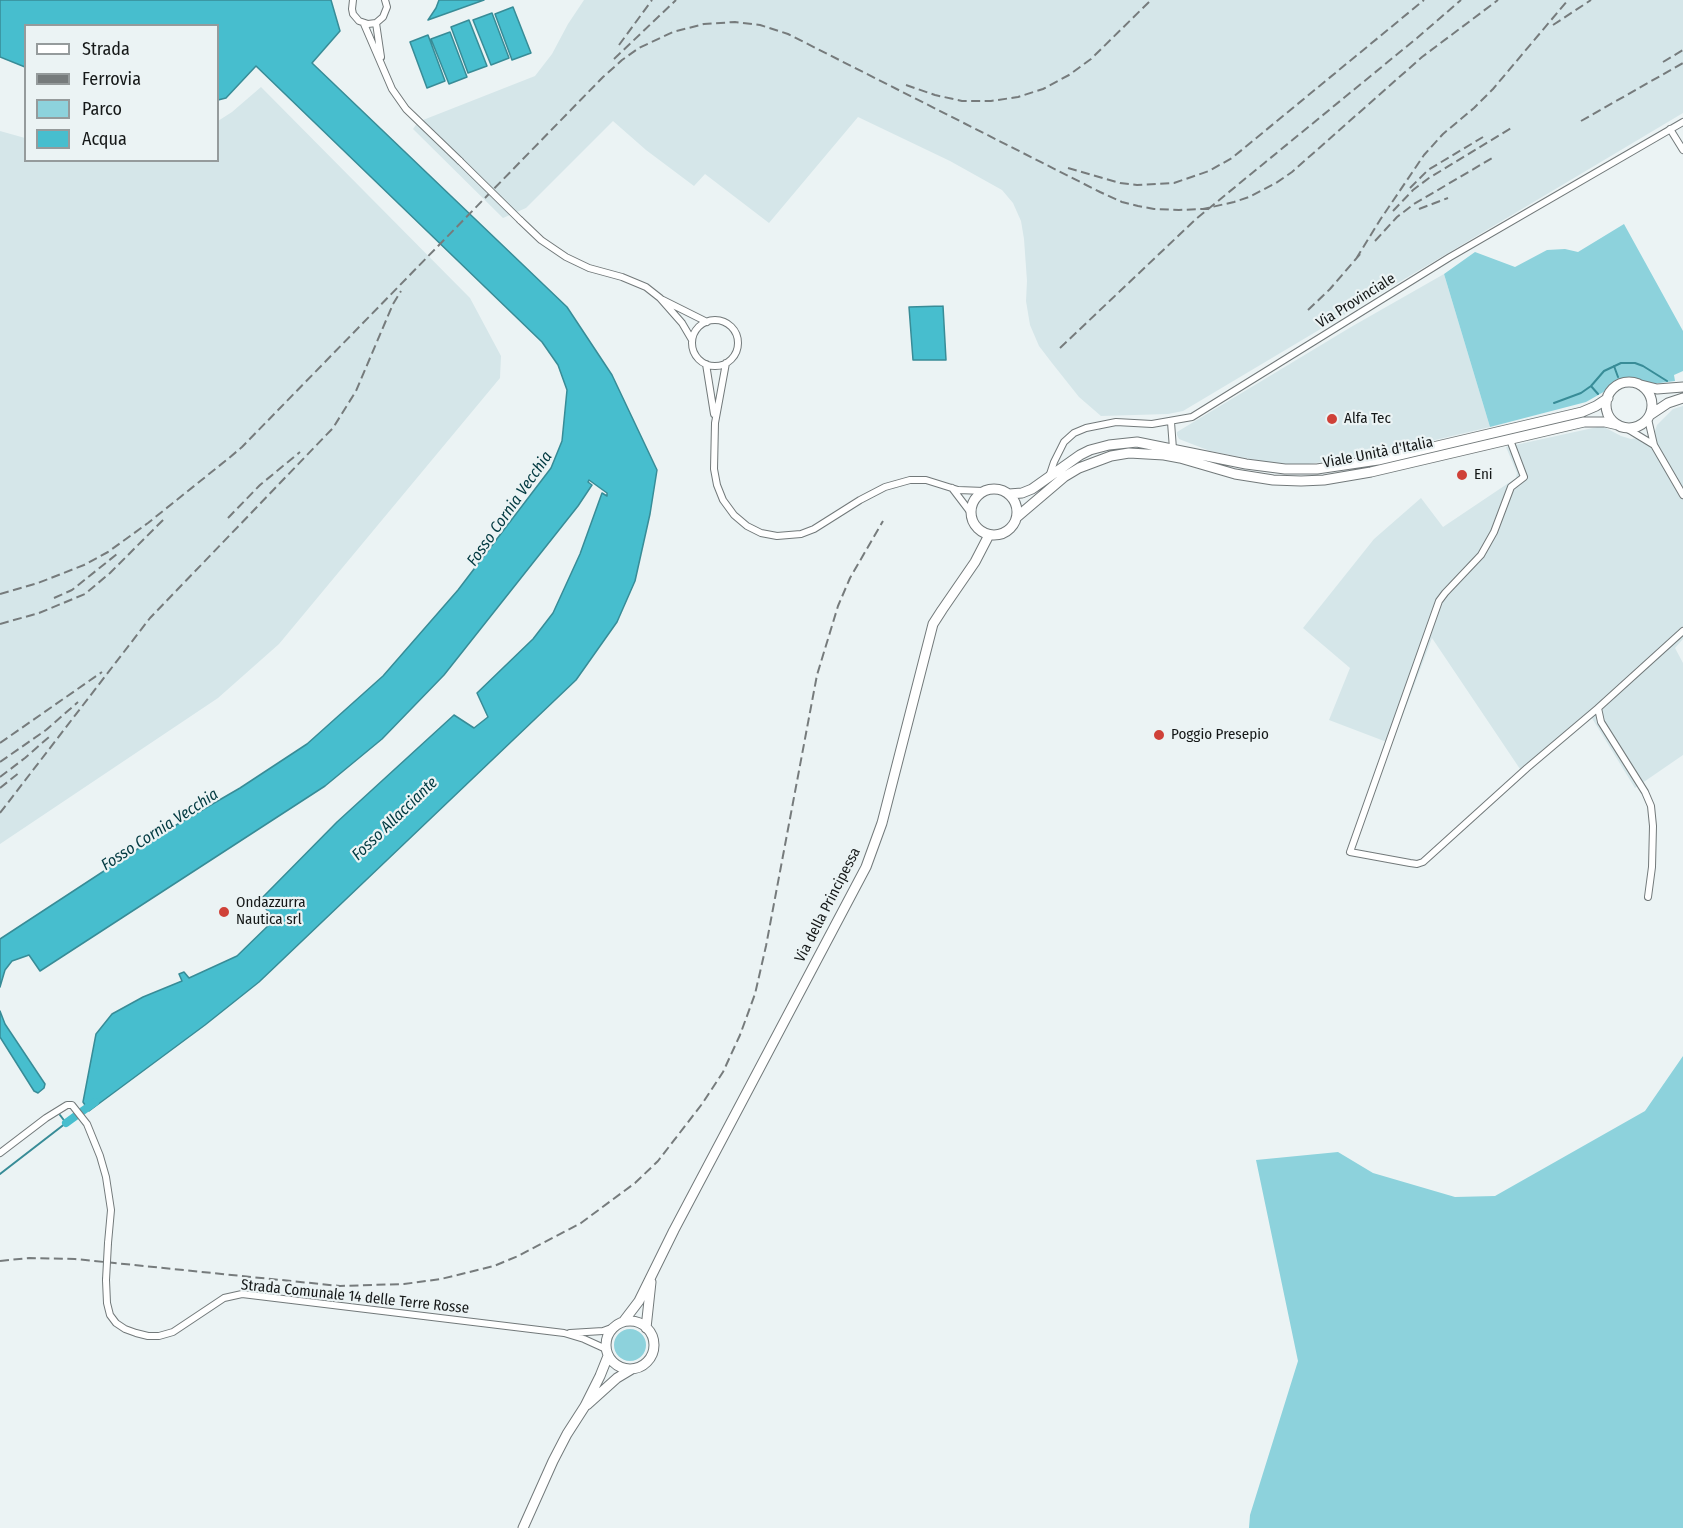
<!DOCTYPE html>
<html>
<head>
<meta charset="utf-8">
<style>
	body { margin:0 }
	#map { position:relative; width:1683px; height:1528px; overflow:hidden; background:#ebf3f4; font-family:"Fira Sans Condensed",sans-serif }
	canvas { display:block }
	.legend { position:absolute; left:24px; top:24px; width:195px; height:138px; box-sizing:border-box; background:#ebf3f4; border:2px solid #959b9c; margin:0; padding:8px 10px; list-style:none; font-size:18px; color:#151818 }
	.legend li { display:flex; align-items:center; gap:12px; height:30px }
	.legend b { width:30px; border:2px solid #959b9c }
</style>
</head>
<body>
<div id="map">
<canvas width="1683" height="1528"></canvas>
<ul class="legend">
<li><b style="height:8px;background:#fff"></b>Strada</li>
<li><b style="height:8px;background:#767b7c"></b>Ferrovia</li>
<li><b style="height:16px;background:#8dd2dc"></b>Parco</li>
<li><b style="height:16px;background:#47bece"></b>Acqua</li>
</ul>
</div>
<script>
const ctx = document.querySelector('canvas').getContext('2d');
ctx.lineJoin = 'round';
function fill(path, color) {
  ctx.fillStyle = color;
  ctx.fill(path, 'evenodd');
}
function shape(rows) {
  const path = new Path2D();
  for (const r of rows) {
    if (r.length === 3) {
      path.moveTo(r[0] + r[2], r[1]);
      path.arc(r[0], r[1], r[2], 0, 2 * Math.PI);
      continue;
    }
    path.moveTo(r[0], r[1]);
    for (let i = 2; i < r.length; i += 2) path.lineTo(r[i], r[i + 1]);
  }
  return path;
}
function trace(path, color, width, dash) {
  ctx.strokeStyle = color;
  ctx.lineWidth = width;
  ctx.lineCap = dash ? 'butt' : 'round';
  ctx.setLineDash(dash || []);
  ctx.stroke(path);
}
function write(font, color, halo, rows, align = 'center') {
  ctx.font = font + ' "Fira Sans Condensed",sans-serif';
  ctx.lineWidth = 4.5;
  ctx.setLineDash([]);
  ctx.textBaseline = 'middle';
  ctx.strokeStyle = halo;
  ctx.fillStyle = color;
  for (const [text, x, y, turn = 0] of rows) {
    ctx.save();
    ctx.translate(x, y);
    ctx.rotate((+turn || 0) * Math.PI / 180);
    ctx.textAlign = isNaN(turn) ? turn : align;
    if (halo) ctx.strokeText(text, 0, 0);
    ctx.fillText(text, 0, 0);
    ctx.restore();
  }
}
const built = shape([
	[584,0,1683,0,1683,113,1183,411,1168,414,1101,416,1079,397,1052,363,1039,346,1030,325,1026,301,1027,281,1024,239,1021,221,1013,203,1002,190,950,161,858,117,769,223,705,174,694,186,646,150,613,121,526,208,503,218,413,129,418,122,535,76,552,54,568,24],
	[261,87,470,298,501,356,500,378,279,644,218,698,0,844,0,131,25,138,26,160,218,160,218,121,232,112],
	[1444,274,1490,427,1380,453,1296,466,1266,462,1210,451,1179,439,1177,435,1177,432,1351,327],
	[1683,406,1683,639,1675,648,1683,663,1683,755,1635,788,1590,715,1520,769,1432,638,1392,744,1329,720,1350,668,1303,628,1374,539,1421,498,1443,527,1516,478,1517,473,1506,447,1602,426,1621,436,1631,439,1651,436,1654,434,1657,425,1673,409]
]);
const green = shape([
	[1624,224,1683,331,1683,371,1674,375,1675,381,1652,384,1631,379,1621,382,1586,402,1490,427,1444,274,1475,252,1515,267,1547,250,1565,249,1578,252],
	[1683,1056,1683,1528,1249,1528,1250,1515,1298,1361,1256,1160,1338,1152,1373,1173,1455,1197,1495,1196,1645,1111],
	[630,1345,16]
]);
const water = shape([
	[0,0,331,0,340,31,312,63,567,307,612,375,657,470,650,514,635,581,617,622,576,680,259,982,205,1025,89,1111,83,1102,96,1034,112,1014,143,997,182,981,179,974,184,972,189,978,237,956,275,919,259,901,337,822,454,715,474,728,488,717,477,693,533,639,553,613,580,554,602,493,607,496,607,493,589,480,588,482,592,485,578,506,444,675,382,739,325,786,40,971,29,955,12,961,5,970,0,987,0,939,159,835,240,788,307,744,383,676,458,590,551,468,562,441,567,390,558,365,542,342,256,66,226,98,218,100,218,26,26,26,25,67,0,57,0,0],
	[439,0,484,0,428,20,436,8,439,0],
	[513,7,531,53,512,60,495,14,513,7],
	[492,13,509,58,491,65,473,20,492,13],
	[469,20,487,66,468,73,451,27,469,20],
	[450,32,467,77,449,84,431,39,450,32],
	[428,35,445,81,427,88,410,42,428,35],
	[943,306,946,360,913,360,909,307,943,306],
	[0,1011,5,1024,45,1084,44,1088,38,1093,34,1091,0,1037,0,1011]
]);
const stream = shape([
	[1614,366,1618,377],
	[1591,386,1598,394],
	[1554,403,1581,393,1591,386,1604,371,1621,363,1635,363,1643,366,1667,381],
	[0,1174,66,1123,60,1115]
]);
const canal = shape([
	[66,1123,95,1102]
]);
const minor = shape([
	[353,0,352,9,353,14,359,21,368,24,376,23,383,17,387,7,385,0],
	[376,23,381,57],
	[364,24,392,89,406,109,460,161],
	[1670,129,1683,150],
	[520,220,541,240,566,257,589,268,622,277,646,287,660,298,682,323,692,340],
	[663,300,707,322],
	[715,343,23],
	[726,363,715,423,714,469,717,485,723,500,734,515,747,526,761,533,777,536,801,534,814,529,860,500,885,487,910,480,926,480,958,490,984,491],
	[706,364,714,414],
	[1648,419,1654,445,1683,495],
	[1171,422,1173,449],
	[1626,428,1654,445],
	[1510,440,1524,477,1511,487,1494,532,1481,555,1445,593,1439,601,1350,852,1410,863,1417,864,1423,862,1527,768,1598,708],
	[1049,477,1054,462,1064,442,1074,433,1086,428,1116,422,1152,424,1192,417,1450,257,1683,122],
	[952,488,971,513],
	[1648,897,1652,867,1653,826,1651,806,1645,792,1601,722,1598,708,1683,631],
	[0,1153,46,1118,67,1105,72,1105,87,1124,100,1156,106,1177,111,1210,108,1243],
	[106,1280,107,1303,110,1315,116,1323,125,1329,136,1333,148,1336,159,1336,173,1332,224,1298,242,1294,564,1333,584,1339,606,1349],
	[570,1333,603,1331,614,1327]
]);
const secondary = shape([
	[1629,405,23],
	[1641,385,1657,389,1683,387],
	[1650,415,1668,403,1683,398],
	[994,512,23],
	[1009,494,1022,493,1032,489,1080,455,1090,450,1109,445,1137,442,1246,464,1285,469,1317,469,1378,460,1582,412,1596,406,1608,398],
	[1017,517,1064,477,1079,468,1111,456,1129,453,1164,455,1180,458,1235,474,1273,480,1301,481,1324,480,1371,472,1584,422,1605,422,1618,425],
	[630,1345,24],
	[623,1322,639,1301,674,1230,866,867,882,823,933,624,942,610,975,562,989,535],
	[646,1328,651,1282],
	[587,1405,617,1378,632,1369],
	[523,1528,553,1461,567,1434,585,1406,600,1376,608,1356]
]);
const rail = shape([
	[1553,25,1591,0],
	[619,45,652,0],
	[614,59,676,0],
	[1663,62,1683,50],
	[906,85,935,95,962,101,991,101,1018,97,1043,89,1069,75,1091,59,1151,0],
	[1581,121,1683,63],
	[1068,168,1120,183,1137,185,1174,183,1209,171,1232,158,1424,0],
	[1410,188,1428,170,1483,137],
	[1419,209,1448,198],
	[1393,211,1413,190,1429,178,1513,127],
	[1375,241,1397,217,1414,204,1494,157],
	[1356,259,1380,220,1424,155,1443,134,1474,108,1493,89,1568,0],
	[1308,310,1330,289,1361,253],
	[1060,348,1196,219,1417,38,1461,0],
	[228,518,260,485,300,452],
	[0,594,38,583,84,565,108,552,148,523,229,458,242,447,603,77,622,60,639,48,673,32,704,24,735,22,760,25,788,34,1100,192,1122,202,1138,206,1154,209,1179,210,1203,209,1234,202,1249,197,1276,183,1292,172,1422,57,1498,0],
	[54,598,72,590,117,554],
	[0,624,39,613,85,594,110,573,165,518],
	[0,743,102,672],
	[0,762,46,730,78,702],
	[0,777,25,758,49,737],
	[0,788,20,772],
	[0,813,150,618,333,428,356,391,393,304,401,291],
	[0,1261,29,1258,75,1259,340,1286,404,1284,441,1279,494,1266,518,1256,581,1223,635,1183,658,1161,702,1104,723,1072,740,1035,755,994,766,946,817,675,838,606,850,578,883,521]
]);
const minorBridge = shape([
	[460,161,520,220],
	[106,1280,108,1243]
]);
const markers = [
	[1332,419,6,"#cf4138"],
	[1462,475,6,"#cf4138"],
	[1159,735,6,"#cf4138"],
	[224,912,6,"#cf4138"]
];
const streetNames = [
	["Via Provinciale",1356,301,-32],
	["Viale Unità d'Italia",1378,453,-11],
	["Via della Principessa",828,905,-63],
	["Strada Comunale 14 delle Terre Rosse",355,1297,6]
];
const poiNames = [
	["Alfa Tec",1344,419],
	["Eni",1474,475],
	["Poggio Presepio",1171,735],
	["Ondazzurra",236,903],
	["Nautica srl",236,920]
];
const waterNames = [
	["Fosso Cornia Vecchia",510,509,-55],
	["Fosso Allacciante",395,819,-44],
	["Fosso Cornia Vecchia",160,830,-33]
];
fill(built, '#d5e6e9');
fill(green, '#8dd2dc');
fill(water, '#47bece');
trace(water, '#388c97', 1.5);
trace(stream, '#388c97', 2);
trace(canal, '#47bece', 8);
trace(minor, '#72797a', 8);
trace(secondary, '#72797a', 11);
trace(minor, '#fff', 6);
trace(secondary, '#fff', 9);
trace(rail, '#767b7c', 2, [9, 4.5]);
trace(minorBridge, '#72797a', 8, []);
trace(minorBridge, '#fff', 6);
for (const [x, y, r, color] of markers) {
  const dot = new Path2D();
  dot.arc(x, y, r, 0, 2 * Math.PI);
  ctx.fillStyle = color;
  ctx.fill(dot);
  trace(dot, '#ebf3f4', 2);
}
write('15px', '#151818', '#ebf3f4', streetNames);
write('15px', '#151818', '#ebf3f4', poiNames, 'left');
write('italic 16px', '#003940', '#ebf3f4', waterNames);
</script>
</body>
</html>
